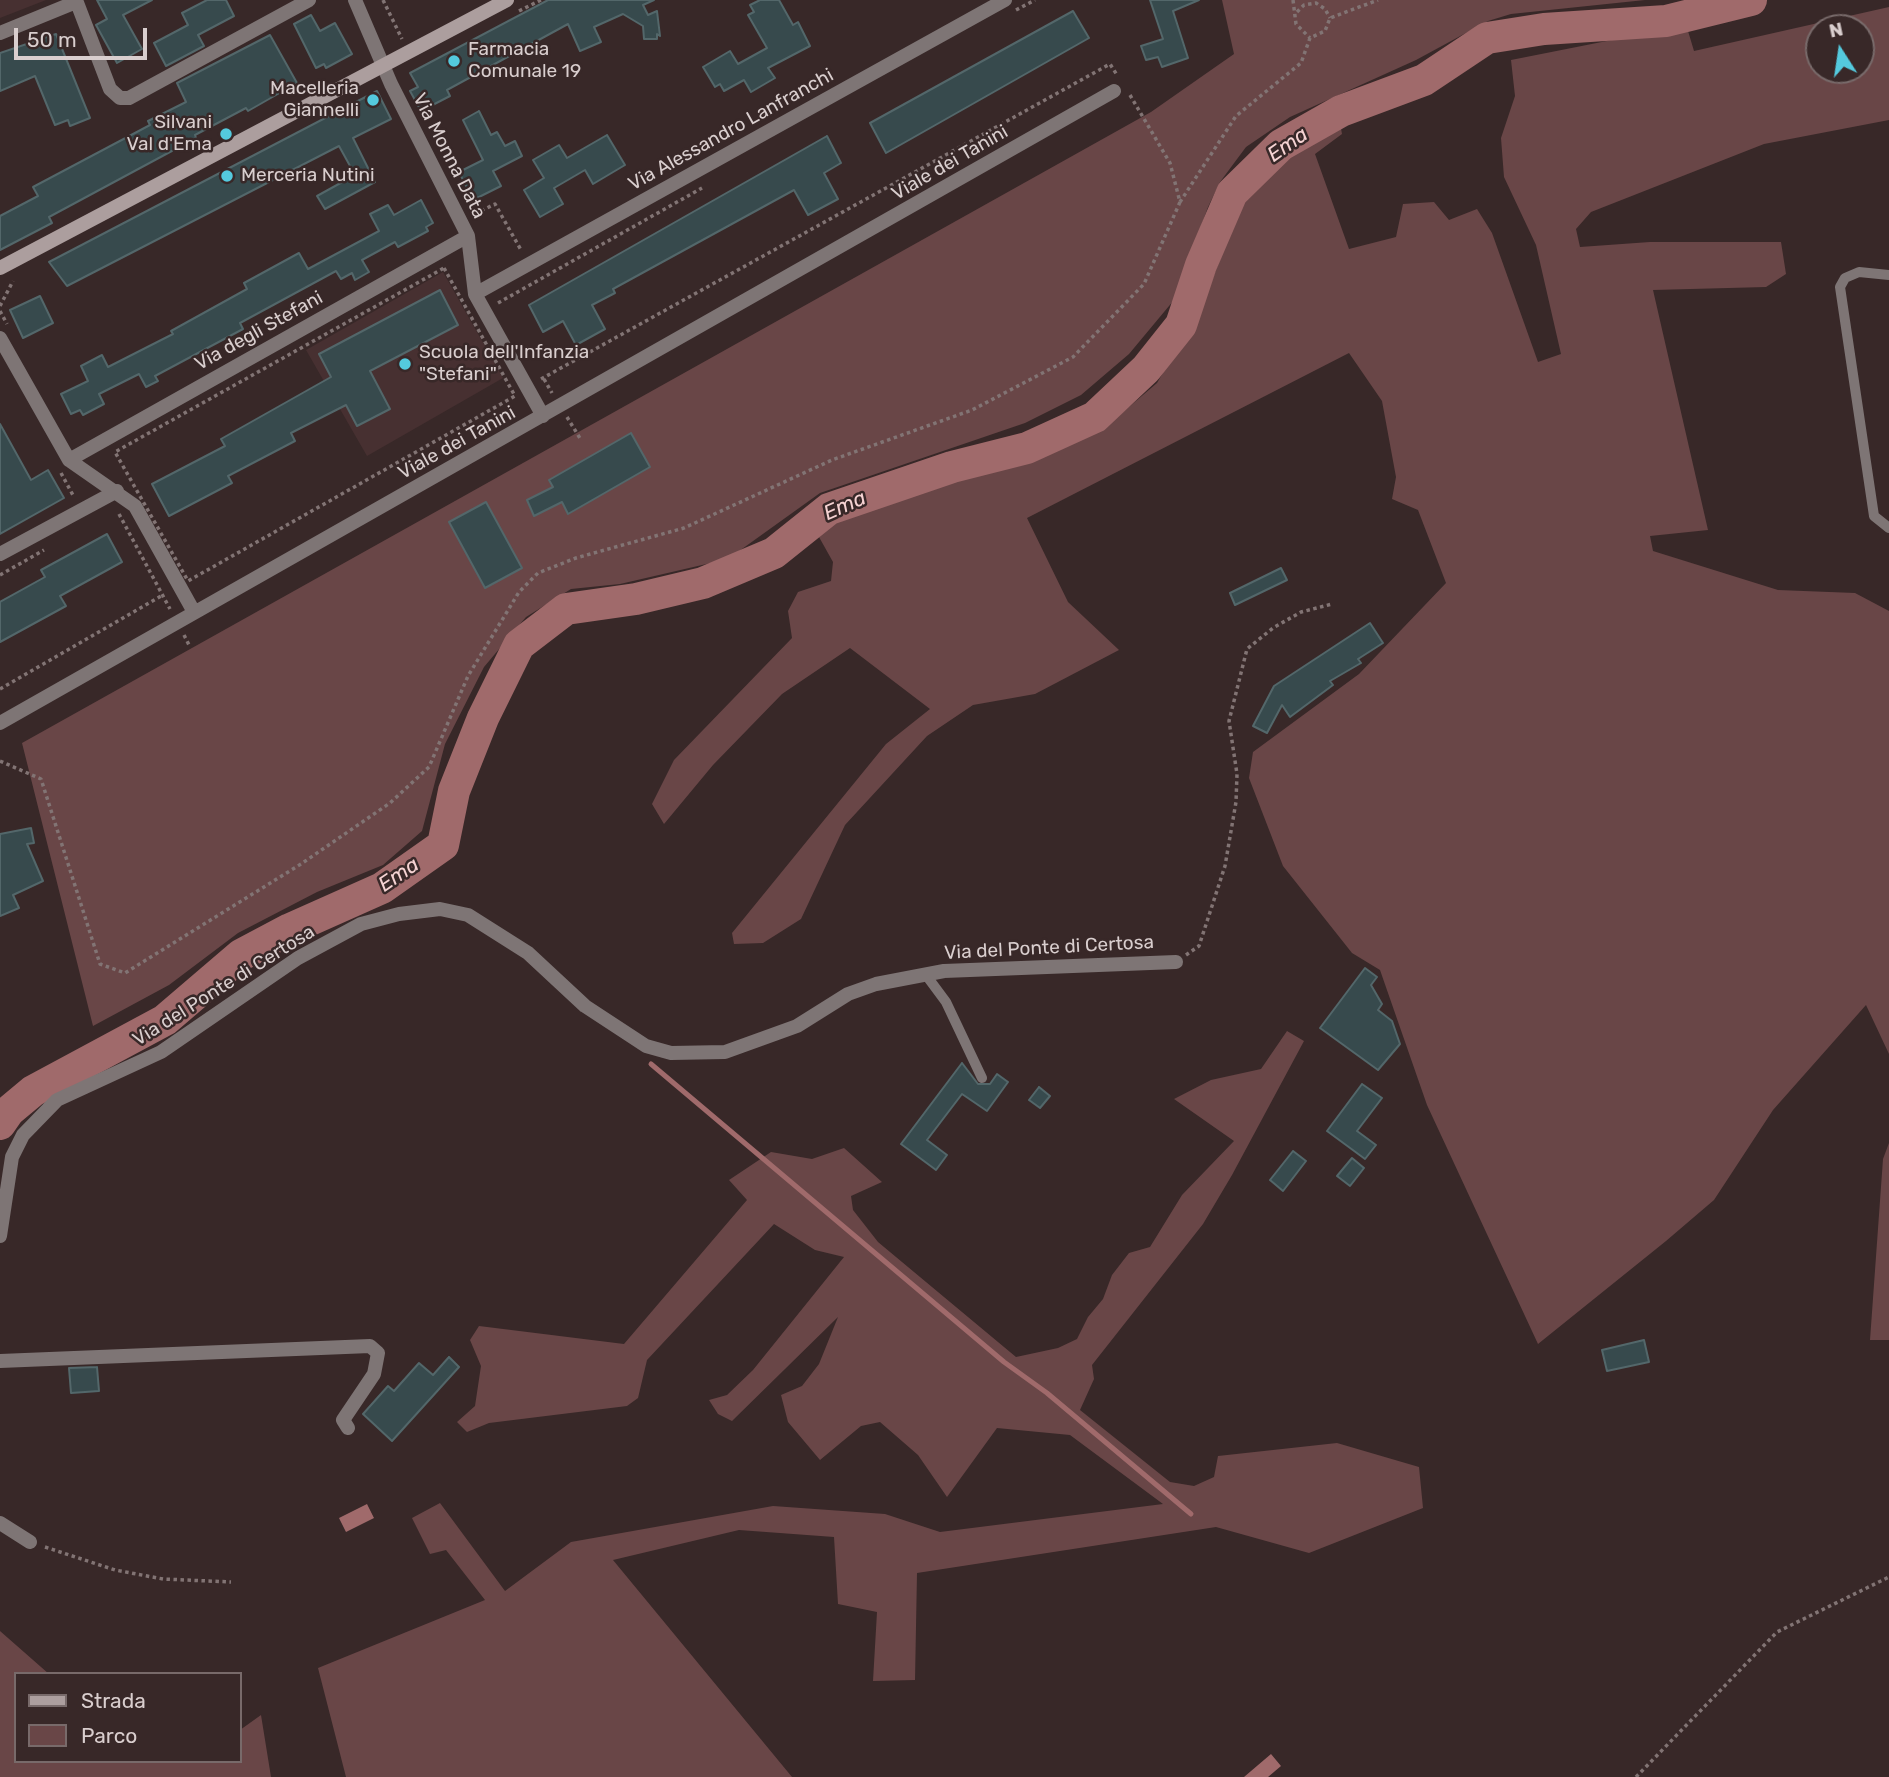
<!DOCTYPE html>
<html>
<head>
<meta charset="utf-8">
<style>
	body { margin:0 }
	#map { position:relative; width:1889px; height:1777px; overflow:hidden; background:#382828; font-family:Rubik,sans-serif }
	canvas { display:block }
	.legend { position:absolute; left:14px; top:1672px; width:228px; height:91px; box-sizing:border-box; background:#382828; border:2px solid #786a6a; margin:0; padding:9px 12px; list-style:none; font-size:21px; color:#d9cece }
	.legend li { display:flex; align-items:center; gap:14px; height:35px }
	.legend b { width:35px; border:2px solid #786a6a }
	.north { position:absolute; left:1805px; top:14px; width:70px; height:70px; box-sizing:border-box; background:#382828; border:2px solid #786a6a; border-radius:50%; rotate:348deg; font-size:19px; font-weight:700; line-height:28px; text-align:center; color:#d9cece }
	.north::after { content:''; display:block; margin:auto; width:24px; height:32px; background:#54cade; clip-path:polygon(50% 0,100% 100%,50% 72%,0 100%) }
	.scale { position:absolute; left:14px; top:28px; width:133px; height:32px; box-sizing:border-box; border:4px solid #d9cece; border-top:0; padding-left:9px; font-size:21px; line-height:24px; white-space:nowrap; color:#d9cece; -webkit-text-stroke:5px #382828; paint-order:stroke }
</style>
</head>
<body>
<div id="map">
<canvas width="1889" height="1777"></canvas>
<ul class="legend">
<li><b style="height:9px;background:#ac9e9e"></b>Strada</li>
<li><b style="height:19px;background:#694647"></b>Parco</li>
</ul>
<div class="north">N</div>
<div class="scale">50 m</div>
</div>
<script>
const ctx = document.querySelector('canvas').getContext('2d');
ctx.lineJoin = 'round';
function fill(path, color) {
  ctx.fillStyle = color;
  ctx.fill(path, 'evenodd');
}
function shape(rows) {
  const path = new Path2D();
  for (const r of rows) {
    path.moveTo(r[0], r[1]);
    for (let i = 2; i < r.length; i += 2) path.lineTo(r[i], r[i + 1]);
  }
  return path;
}
function trace(path, color, width, dash) {
  ctx.strokeStyle = color;
  ctx.lineWidth = width;
  ctx.lineCap = dash ? 'butt' : 'round';
  ctx.setLineDash(dash || []);
  ctx.stroke(path);
}
function write(font, color, halo, rows, align = 'center') {
  ctx.font = font + ' Rubik,sans-serif';
  ctx.lineWidth = 5;
  ctx.setLineDash([]);
  ctx.textBaseline = 'middle';
  ctx.strokeStyle = halo;
  ctx.fillStyle = color;
  for (const [text, x, y, turn = 0] of rows) {
    ctx.save();
    ctx.translate(x, y);
    ctx.rotate((+turn || 0) * Math.PI / 180);
    ctx.textAlign = isNaN(turn) ? turn : align;
    if (halo) ctx.strokeText(text, 0, 0);
    ctx.fillText(text, 0, 0);
    ctx.restore();
  }
}
const built = shape([
	[0,0,46,0,0,18],
	[443,272,503,378,367,456,306,350]
]);
const green = shape([
	[1222,0,1645,0,1511,14,1488,21,1416,60,1290,117,1246,147,1220,182,1208,207,1174,300,1129,354,1081,395,1025,423,820,493,728,559,620,584,571,589,526,617,484,667,445,744,422,831,383,865,317,892,238,933,169,985,93,1026,22,743,1151,112,1234,54],
	[1889,7,1889,120,1764,144,1591,212,1576,229,1580,247,1650,242,1781,242,1786,274,1766,287,1653,290,1708,530,1650,536,1653,551,1778,590,1855,593,1889,611,1889,1054,1866,1005,1773,1110,1714,1200,1666,1241,1538,1344,1427,1105,1380,970,1352,953,1283,866,1249,778,1253,752,1359,674,1446,583,1418,510,1392,499,1396,477,1382,401,1349,353,1027,518,1068,602,1119,650,1035,694,973,705,927,736,845,825,801,919,763,943,734,944,732,933,886,744,930,709,850,648,782,694,713,765,664,824,652,804,674,760,792,638,788,611,798,592,831,581,833,562,819,537,842,516,977,474,1109,424,1157,383,1203,303,1245,196,1271,168,1306,141,1340,123,1342,134,1315,154,1349,249,1396,237,1403,204,1434,202,1449,220,1477,209,1492,233,1538,362,1561,354,1536,245,1504,177,1501,138,1515,96,1511,60,1627,37,1688,31,1694,51],
	[1819,28,1861,28,1861,70,1819,70],
	[1287,1031,1304,1041,1232,1175,1203,1224,1092,1365,1094,1379,1080,1410,1170,1482,1194,1486,1214,1477,1218,1456,1337,1443,1419,1467,1423,1508,1309,1553,1216,1527,917,1573,915,1680,873,1681,877,1612,838,1604,834,1537,739,1530,613,1560,792,1777,346,1777,318,1668,485,1600,446,1550,430,1554,412,1518,440,1503,505,1591,571,1542,773,1506,885,1514,940,1532,1163,1504,1070,1435,997,1428,947,1497,918,1455,880,1422,861,1426,820,1460,788,1422,781,1395,802,1386,819,1364,838,1317,732,1421,718,1414,709,1400,727,1395,753,1370,844,1257,815,1250,774,1224,647,1360,638,1398,627,1406,489,1423,467,1432,457,1422,475,1406,481,1366,470,1340,479,1326,624,1344,747,1200,729,1180,771,1152,812,1159,844,1148,882,1182,851,1196,853,1210,878,1242,1016,1357,1058,1348,1077,1339,1088,1317,1103,1299,1112,1275,1129,1253,1150,1247,1182,1195,1234,1141,1174,1099,1211,1080,1261,1069],
	[1889,1143,1889,1340,1870,1340,1883,1159],
	[0,1631,49,1674,16,1674,16,1761,240,1761,240,1730,261,1715,271,1777,0,1777]
]);
const water = shape([
	[367,1504,374,1518,346,1532,339,1518],
	[1271,1754,1281,1766,1268,1777,1244,1777]
]);
const stream = shape([
	[651,1064,1004,1362,1047,1393,1191,1514]
]);
const river = shape([
	[0,1124,9,1111,33,1091,165,1020,241,955,290,929,382,888,443,845,454,791,483,718,519,645,566,609,636,599,703,583,774,553,829,509,952,467,1027,448,1095,417,1146,369,1181,325,1201,265,1232,193,1281,145,1341,111,1424,80,1487,38,1544,29,1666,21,1751,0]
]);
const building = shape([
	[97,0,152,0,123,15,142,49,117,63,96,25,107,19,97,0],
	[207,0,226,0,234,16,198,35,204,46,166,66,154,43,188,25,182,13,207,0],
	[548,0,654,0,643,5,648,15,657,11,660,36,657,34,657,39,644,39,643,26,623,14,594,27,601,42,580,51,568,24,447,90,450,96,421,111,410,91,418,87,410,73,548,0],
	[760,0,779,0,793,25,798,22,810,46,768,68,775,78,751,92,744,80,724,91,720,84,715,87,703,67,730,51,738,64,767,48,748,15,754,12,750,5,760,0],
	[1150,0,1199,0,1173,11,1188,58,1162,67,1158,57,1146,60,1141,46,1163,39,1150,0],
	[1073,11,1089,38,886,153,870,123,1073,11],
	[311,15,320,31,335,23,352,54,326,68,324,64,316,68,294,24,311,15],
	[56,34,90,118,70,126,68,120,55,125,35,76,0,91,0,53,56,34],
	[270,35,297,83,248,111,246,108,195,135,196,138,49,217,52,223,0,250,0,216,38,196,33,187,150,125,148,121,186,102,177,83,270,35],
	[377,91,391,119,353,138,375,182,325,209,317,196,355,175,339,146,67,286,49,262,377,91],
	[479,111,491,135,497,132,505,146,515,141,522,156,493,171,501,186,473,200,459,172,483,160,463,120,479,111],
	[607,135,625,165,593,184,585,170,554,188,563,204,540,217,524,190,544,178,533,160,559,145,567,158,607,135],
	[827,136,841,163,824,173,838,199,808,215,794,190,613,289,615,293,592,305,605,329,576,345,563,321,543,332,529,305,827,136],
	[421,200,433,223,426,227,428,231,398,247,395,242,362,260,369,272,355,280,352,273,341,279,336,271,240,323,243,329,155,376,158,381,146,387,139,374,99,394,104,404,83,415,80,410,71,414,61,394,88,381,81,366,102,355,108,367,173,334,171,331,247,289,244,283,299,253,308,269,379,231,370,214,388,205,394,215,421,200],
	[440,290,458,325,370,371,390,409,357,426,346,405,291,433,295,441,228,476,232,483,169,516,152,484,225,446,221,439,331,377,319,354,440,290],
	[40,296,53,323,23,338,10,310,40,296],
	[0,424,31,480,48,470,64,498,0,534,0,424],
	[631,433,650,467,568,514,562,502,534,516,527,500,553,487,549,480,631,433],
	[486,502,522,568,485,588,449,522,486,502],
	[107,534,122,562,60,596,66,606,0,642,0,602,45,577,41,570,107,534],
	[1281,568,1287,580,1235,605,1230,593,1281,568],
	[1370,623,1383,643,1358,659,1361,663,1330,681,1333,685,1290,717,1282,705,1267,733,1253,726,1274,686,1370,623],
	[31,828,34,843,27,844,43,881,13,895,19,908,0,916,0,834,31,828],
	[1365,968,1377,977,1371,985,1382,1004,1378,1010,1392,1021,1400,1044,1378,1070,1320,1028,1365,968],
	[962,1063,978,1084,990,1084,997,1074,1008,1082,987,1111,962,1094,927,1140,947,1155,936,1170,901,1144,962,1063],
	[1362,1084,1382,1098,1357,1131,1376,1145,1365,1159,1327,1131,1362,1084],
	[1039,1087,1050,1096,1040,1108,1029,1100,1039,1087],
	[1293,1151,1306,1161,1283,1191,1270,1180,1293,1151],
	[1352,1158,1364,1168,1350,1186,1337,1176,1352,1158],
	[1644,1340,1649,1362,1607,1371,1602,1350,1644,1340],
	[449,1357,459,1367,392,1441,363,1414,388,1386,394,1391,419,1363,433,1375,449,1357],
	[97,1367,99,1391,71,1393,69,1368,97,1367]
]);
const path = shape([
	[383,0,402,39],
	[1293,0,1296,24,1310,38],
	[1016,10,1035,0],
	[519,11,541,0],
	[1297,12,1304,5,1316,3,1325,9,1330,18],
	[1130,95,1170,163,1180,202,1236,116,1301,63,1310,38,1325,31,1330,18,1378,0],
	[475,214,495,204,521,250],
	[444,268,515,396,188,581,115,452,444,268],
	[498,303,702,188],
	[0,306,13,281],
	[0,311,7,324],
	[541,379,1110,64,1117,75],
	[544,379,552,393],
	[567,417,581,440],
	[61,473,74,497],
	[119,514,170,609],
	[0,575,44,550],
	[184,635,189,645],
	[0,689,163,595],
	[0,761,41,779,100,964,125,973,301,864,390,803,429,767,468,676,519,592,538,573,576,558,684,528,832,460,972,410,1073,357,1144,284,1180,202],
	[1186,955,1199,946,1225,866,1236,802,1237,774,1229,721,1247,649,1273,628,1301,612,1332,604],
	[45,1547,115,1570,163,1579,231,1582],
	[1636,1777,1777,1632,1889,1577]
]);
const service = shape([
	[1889,275,1859,272,1845,278,1840,287,1874,516,1889,528],
	[926,975,946,1002,982,1078]
]);
const minor = shape([
	[76,0,110,89,120,98,129,98,309,0],
	[355,0,391,84,468,236,475,294,543,416],
	[0,33,76,2],
	[475,294,1005,0],
	[0,338,69,460,135,506,194,612],
	[69,460,468,236],
	[0,554,117,491],
	[0,723,1114,91],
	[0,1236,12,1157,23,1135,57,1100,161,1052,298,958,361,924,399,914,440,909,468,915,528,953,585,1006,646,1046,671,1053,725,1052,797,1026,848,994,876,984,944,971,1176,962],
	[0,1361,370,1346,378,1353,374,1374,343,1420,348,1428],
	[0,1523,30,1542]
]);
const secondary = shape([
	[0,268,507,0]
]);
const markers = [
	[454,61,7,"#54cade"],
	[373,100,7,"#54cade"],
	[226,134,7,"#54cade"],
	[227,176,7,"#54cade"],
	[405,364,7,"#54cade"]
];
const poiNames = [
	["Farmacia",468,50],
	["Comunale 19",468,72],
	["Macelleria",359,89,"right"],
	["Giannelli",359,111,"right"],
	["Silvani",212,123,"right"],
	["Val d'Ema",212,145,"right"],
	["Merceria Nutini",241,176],
	["Scuola dell'Infanzia",419,353],
	["\"Stefani\"",419,375]
];
const streetNames = [
	["Via Alessandro Lanfranchi",731,130,-29],
	["Via Monna Data",449,156,63],
	["Viale dei Tanini",950,163,-30],
	["Via degli Stefani",259,331,-29],
	["Viale dei Tanini",457,443,-29],
	["Via del Ponte di Certosa",1049,948,-3],
	["Via del Ponte di Certosa",224,986,-32]
];
const waterNames = [
	["Ema",1288,145,-35],
	["Ema",845,506,-24],
	["Ema",399,875,-34]
];
fill(built, '#473031');
fill(green, '#694647');
fill(water, '#a06a6b');
trace(stream, '#a06a6b', 5);
trace(river, '#a06a6b', 32);
fill(building, '#374a4d');
trace(building, '#53676a', 2);
trace(path, '#827474', 3.5, [3.5, 3.5]);
trace(service, '#7e7575', 10);
trace(minor, '#7e7575', 14);
trace(secondary, '#ac9e9e', 14);
for (const [x, y, r, color] of markers) {
  const dot = new Path2D();
  dot.arc(x, y, r, 0, 2 * Math.PI);
  ctx.fillStyle = color;
  ctx.fill(dot);
  trace(dot, '#382828', 2.5);
}
write('19px', '#d9cece', '#382828', poiNames, 'left');
write('19px', '#d9cece', '#382828', streetNames);
write('italic 21px', '#f6d3d3', '#382828', waterNames);
</script>
</body>
</html>
